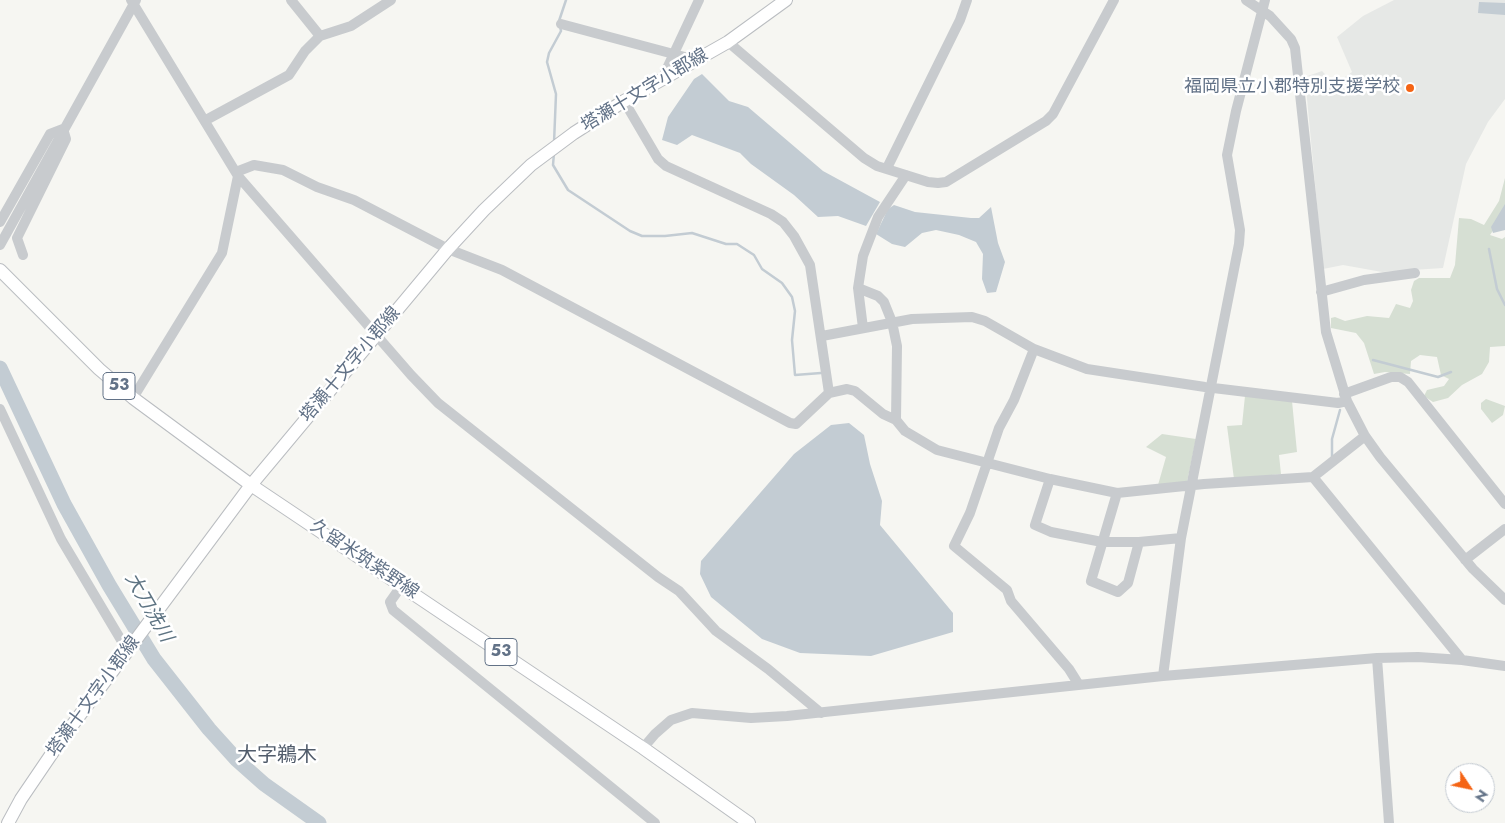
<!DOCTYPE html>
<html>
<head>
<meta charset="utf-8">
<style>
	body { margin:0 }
	#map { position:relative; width:1505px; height:823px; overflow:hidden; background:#f6f6f2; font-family:Jost,sans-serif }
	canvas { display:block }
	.north { position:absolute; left:1445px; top:763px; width:50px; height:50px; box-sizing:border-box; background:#fff; border:1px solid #c0c7cf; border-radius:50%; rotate:124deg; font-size:14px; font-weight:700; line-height:20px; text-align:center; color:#627287 }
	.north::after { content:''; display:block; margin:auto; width:18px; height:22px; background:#f56414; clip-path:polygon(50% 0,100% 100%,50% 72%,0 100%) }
</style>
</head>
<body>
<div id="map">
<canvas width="1505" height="823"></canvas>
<div class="north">N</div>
</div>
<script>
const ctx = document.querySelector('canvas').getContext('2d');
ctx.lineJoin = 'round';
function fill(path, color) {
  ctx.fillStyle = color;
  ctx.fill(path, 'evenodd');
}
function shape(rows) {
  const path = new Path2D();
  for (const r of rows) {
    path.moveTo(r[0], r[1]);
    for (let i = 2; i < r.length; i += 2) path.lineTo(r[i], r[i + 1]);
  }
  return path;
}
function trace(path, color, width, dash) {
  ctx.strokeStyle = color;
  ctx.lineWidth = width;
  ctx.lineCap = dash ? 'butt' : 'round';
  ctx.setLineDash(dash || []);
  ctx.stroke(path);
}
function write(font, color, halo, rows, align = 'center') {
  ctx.font = font + ' Jost,"Noto Sans JP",sans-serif';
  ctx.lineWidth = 5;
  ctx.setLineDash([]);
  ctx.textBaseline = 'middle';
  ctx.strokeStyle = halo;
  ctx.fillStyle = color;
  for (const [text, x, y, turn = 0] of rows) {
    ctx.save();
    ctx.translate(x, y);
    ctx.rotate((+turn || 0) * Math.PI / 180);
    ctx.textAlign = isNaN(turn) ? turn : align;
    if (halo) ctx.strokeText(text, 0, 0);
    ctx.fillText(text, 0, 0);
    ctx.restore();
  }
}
const built = shape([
	[1394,0,1505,0,1505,99,1488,122,1466,164,1443,268,1382,272,1343,265,1323,269,1305,77,1322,71,1335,84,1352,72,1337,37,1363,16]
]);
const green = shape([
	[1505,178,1505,213,1490,235,1502,239,1505,237,1505,346,1490,347,1489,362,1482,374,1462,385,1448,398,1433,402,1424,396,1427,390,1444,386,1449,379,1441,375,1437,357,1420,355,1411,361,1410,374,1385,372,1374,374,1364,343,1356,333,1331,328,1331,318,1335,317,1345,321,1367,316,1389,318,1396,304,1410,308,1413,301,1411,290,1414,281,1419,278,1450,278,1455,265,1459,218,1471,219,1484,225,1499,201],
	[1245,396,1292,401,1297,452,1279,455,1281,474,1234,479,1227,426,1242,425],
	[1486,399,1505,406,1503,415,1492,423,1481,409,1481,403],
	[1162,434,1196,439,1187,482,1158,485,1166,457,1146,447]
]);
const water = shape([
	[1479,2,1505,3,1505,15,1478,13],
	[702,74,729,101,748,107,823,171,880,202,866,226,838,216,818,217,794,195,751,164,740,153,692,135,677,145,662,140,668,117,694,79],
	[1505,204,1505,230,1493,233,1491,227],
	[894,205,915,212,971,218,979,218,991,207,998,243,1005,262,996,292,987,293,982,279,983,254,976,242,959,235,936,230,922,233,905,247,892,244,876,234,888,209],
	[849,423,864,435,870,464,882,501,880,525,953,613,953,632,871,656,800,653,762,639,711,597,700,574,701,561,794,454,831,425]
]);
const stream = shape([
	[559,21,566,0],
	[554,143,556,94,547,62,549,53,561,31,560,26],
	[554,153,553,165,568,190,630,231,642,236,665,236,692,233,726,244,737,244,754,255,762,269,782,283,792,297,795,311,792,340,795,375,821,373],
	[1489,249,1497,289,1505,305],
	[1373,360,1438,377,1451,372],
	[1332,457,1332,439,1340,410]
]);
const river = shape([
	[0,368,64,504,109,585,154,659,209,729,237,760,264,784,319,823]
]);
const minor = shape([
	[131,0,238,176,411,375,438,403,658,577,679,591,716,631,768,669,821,713],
	[291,0,320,36],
	[1246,0,1270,16,1291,39,1295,48,1326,332,1347,401,1365,436,1380,457,1473,569,1505,600],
	[561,24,696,60],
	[728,42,864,158,877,166,928,182,938,183,946,182,1046,121,1053,114,1114,0],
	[662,79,699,0],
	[624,101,658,159,666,166,771,214,783,222,794,236,810,265,829,393],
	[206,120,289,75,305,51,320,36,351,26,391,0],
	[887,168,960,20,967,0],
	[236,172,254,165,283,170,317,187,354,200,448,249,502,270,790,423,796,424,829,393,847,389,855,391,883,414,896,420],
	[0,222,50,134,63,129,66,139,17,238,23,255],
	[0,245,136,0],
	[858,288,878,296,884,302,892,322,897,346,896,420,905,431,937,450,1050,479,1117,493,1204,484,1313,477,1365,436],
	[1321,292,1364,280,1415,273],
	[863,328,858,288,863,256,878,217,906,175],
	[822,336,912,319,972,317,985,321,1034,349,1087,369,1205,387,1338,403,1347,401],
	[1034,349,1014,400,999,428,970,513,954,546,1007,590,1011,601,1069,669,1079,685],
	[1344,394,1391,377,1400,377,1408,382,1505,504],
	[133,398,222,253,238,176],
	[0,409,61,539,127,650],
	[1313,477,1462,660],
	[1050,479,1035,525,1051,532,1102,542,1139,542,1181,538],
	[1117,493,1091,581,1118,592,1128,583,1139,542],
	[1465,560,1505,529],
	[402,585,390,602,393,610,655,823],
	[1377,658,1389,823],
	[1163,676,1181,538,1239,244,1240,230,1227,155,1236,111,1265,0],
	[643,748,655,734,671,720,692,713,751,718,787,716,1163,676,1377,658,1418,657,1462,660,1505,666]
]);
const major = shape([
	[0,270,99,369,133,398,251,485,643,748,749,823],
	[8,823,21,799,59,743,251,485,448,249,484,210,531,165,574,133,624,101,728,42,786,0]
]);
const markers = [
	[1410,88,5,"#f56414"]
];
const shields = [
	[119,386,32],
	[501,652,32]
];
const shieldNames = [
	["53",119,386],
	["53",501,652]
];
const poiNames = [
	["福岡県立小郡特別支援学校",1400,88]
];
const streetNames = [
	["塔瀬十文字小郡線",645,91,-31],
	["塔瀬十文字小郡線",351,365,-50],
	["久留米筑紫野線",364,560,34],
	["塔瀬十文字小郡線",94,697,-54]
];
const waterNames = [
	["大刀洗川",148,608,60]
];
const quarterNames = [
	["大字鵜木",277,756]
];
fill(built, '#e6e8e6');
fill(green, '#d6dfd3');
fill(water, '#c3ccd3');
trace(stream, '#c3ccd3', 2.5);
trace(river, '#c3ccd3', 15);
trace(major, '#babdc1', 14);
trace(minor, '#c8cbce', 10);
trace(major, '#fff', 12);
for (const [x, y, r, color] of markers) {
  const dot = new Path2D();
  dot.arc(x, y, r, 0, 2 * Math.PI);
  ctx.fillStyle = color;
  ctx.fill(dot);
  trace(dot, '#fff', 2);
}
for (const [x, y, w] of shields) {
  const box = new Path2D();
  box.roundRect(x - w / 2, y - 13.5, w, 27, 4);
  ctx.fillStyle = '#fff';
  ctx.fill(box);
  trace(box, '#627287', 1);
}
write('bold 16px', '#627287', null, shieldNames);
write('18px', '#627287', '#fff', poiNames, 'right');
write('18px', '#627287', '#fff', streetNames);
write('italic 19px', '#5e7483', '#fff', waterNames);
write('20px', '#515c6b', '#fff', quarterNames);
</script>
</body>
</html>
